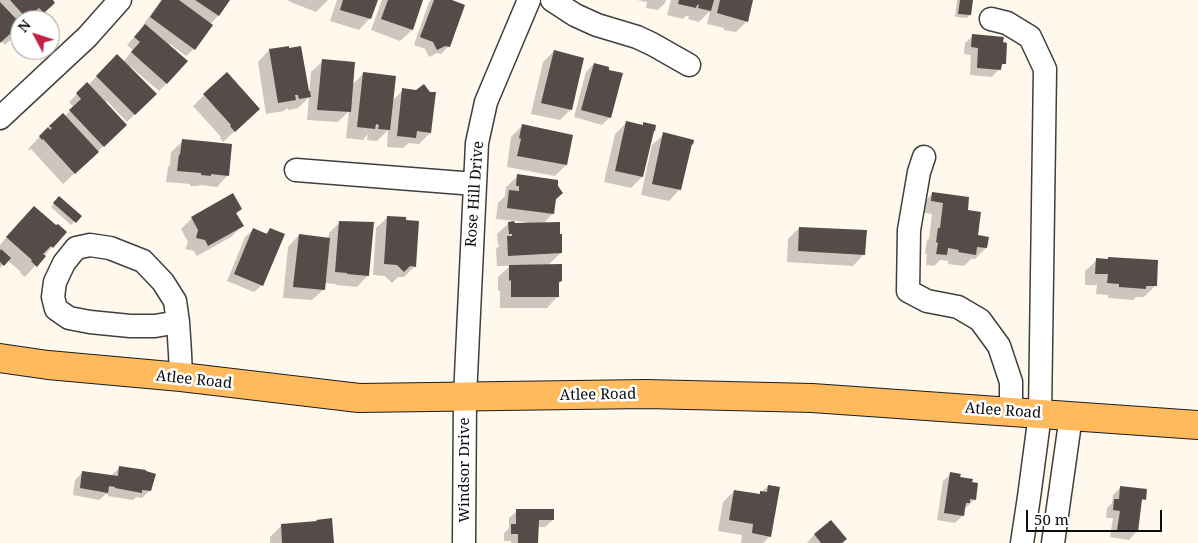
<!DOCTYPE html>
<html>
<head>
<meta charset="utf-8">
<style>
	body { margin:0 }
	#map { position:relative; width:1198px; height:543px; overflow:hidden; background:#fff8ec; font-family:"Noto Serif",serif }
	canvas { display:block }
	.north { position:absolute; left:10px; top:10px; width:50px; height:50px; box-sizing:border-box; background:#fff; border:1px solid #9e9e9e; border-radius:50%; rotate:310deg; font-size:14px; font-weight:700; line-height:20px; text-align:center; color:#0c0c0c }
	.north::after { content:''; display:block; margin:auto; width:18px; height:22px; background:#c12044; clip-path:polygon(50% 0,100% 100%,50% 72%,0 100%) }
	.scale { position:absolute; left:1026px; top:510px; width:136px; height:22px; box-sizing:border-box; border:2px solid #0c0c0c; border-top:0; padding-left:6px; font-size:15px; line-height:18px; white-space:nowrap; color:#0c0c0c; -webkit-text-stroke:4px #fff; paint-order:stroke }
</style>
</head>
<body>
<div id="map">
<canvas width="1198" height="543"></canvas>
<div class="north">N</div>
<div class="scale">50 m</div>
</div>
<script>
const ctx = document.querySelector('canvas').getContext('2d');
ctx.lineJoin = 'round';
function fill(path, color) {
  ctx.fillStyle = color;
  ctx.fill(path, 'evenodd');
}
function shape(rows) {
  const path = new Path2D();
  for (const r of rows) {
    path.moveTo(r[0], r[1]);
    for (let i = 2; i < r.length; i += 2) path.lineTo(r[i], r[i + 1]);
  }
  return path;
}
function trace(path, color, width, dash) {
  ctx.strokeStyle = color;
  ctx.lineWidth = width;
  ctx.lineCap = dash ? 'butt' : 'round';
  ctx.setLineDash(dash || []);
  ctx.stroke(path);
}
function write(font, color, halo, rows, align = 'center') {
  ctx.font = font + ' "Noto Serif",serif';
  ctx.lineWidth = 5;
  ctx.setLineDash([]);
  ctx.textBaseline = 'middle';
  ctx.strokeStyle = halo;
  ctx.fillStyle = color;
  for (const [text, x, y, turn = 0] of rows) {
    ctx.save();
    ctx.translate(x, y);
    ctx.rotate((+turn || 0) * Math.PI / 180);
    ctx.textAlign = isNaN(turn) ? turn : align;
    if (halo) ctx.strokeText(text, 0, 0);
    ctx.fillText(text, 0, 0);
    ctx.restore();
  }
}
const shadow = shape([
	[0,0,51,0,54,3,36,20,31,14,25,20,20,20,20,31,5,45,1,41,0,42],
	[161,0,229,0,218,16,210,24,194,49,186,56,170,44,169,46,167,83,159,91,131,67,130,68,155,94,127,122,107,101,105,103,126,125,63,184,31,149,30,150,28,149,50,126,64,117,74,107,69,102,87,84,88,85,117,56,123,62,133,50,127,45,144,26,143,25],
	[289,0,328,0,316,12,288,1],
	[337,0,376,0,370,18,359,30,330,21],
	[382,0,422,0,412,30,400,41,371,30],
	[431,0,451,0,463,6,448,47,441,54,437,53,429,57,425,49,414,45,429,2],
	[637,0,666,0,665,3,658,10,646,8,647,2],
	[671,0,752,0,747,21,736,32,724,30,724,28,707,24,710,11,699,22,688,19,689,16,686,16,683,19,667,15],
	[957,0,971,0,970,15,967,18,955,17],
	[973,36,1004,63,992,77,970,75,971,55,964,54,965,43],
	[269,50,309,96,311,72,323,61,352,85,364,73,392,101,403,90,430,133,419,144,409,143,403,148,387,147,388,130,377,141,367,140,368,134,363,140,346,138,349,111,338,122,307,120,309,97,298,108,288,110,287,108,284,111,266,114,258,62],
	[554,51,571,109,560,120,531,114,543,62],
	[594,64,610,117,602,125,574,117,586,72],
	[204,95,247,120,223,142,220,138,221,137,193,106],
	[626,123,641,126,644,124,642,177,631,188,604,182,615,134],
	[522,126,566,165,555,176,507,167,511,137],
	[664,134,692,144,690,146,680,189,669,201,641,195,652,145],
	[183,141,228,175,217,187,200,185,198,186,190,186,190,184,166,182,168,167,170,165,171,152],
	[518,176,556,187,562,193,555,200,553,213,543,224,561,253,548,265,561,281,558,284,558,296,547,308,500,308,500,291,498,291,498,277,510,266,497,266,496,249,500,245,498,245,497,234,509,223,513,224,525,224,525,222,496,219,498,203,505,196,506,187],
	[932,194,966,211,976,236,986,248,975,259,971,259,964,266,948,264,948,261,940,260,934,266,926,265,927,254,925,254,927,240,929,239,932,214,920,212,921,205],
	[59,198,80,216,71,225,51,207],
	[241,209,236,214,242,226,231,237,197,256,194,251,185,249,188,242,181,229,192,218],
	[388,217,415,266,404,277,398,277,392,283,385,276,373,275,376,228],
	[22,219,56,227,52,247,25,277,20,273,21,272,7,260,0,268,0,245],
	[340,222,368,275,357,287,336,285,336,284,324,283,324,289,312,300,283,298,288,247,299,235,328,239,329,233],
	[799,228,864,254,853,266,787,262,788,239],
	[270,229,262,285,254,292,227,281,245,237,253,230,265,234],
	[1109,258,1155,286,1144,297,1136,297,1133,300,1108,298,1108,295,1096,294,1097,285,1085,285,1085,271,1097,260,1106,260],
	[119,468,150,490,142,498,136,497,133,500,108,496,108,494,106,494,99,500,73,495,75,480,83,472,111,476],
	[951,474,959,478,975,499,967,507,964,506,963,515,955,523,937,520,943,481],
	[768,486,770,536,763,543,741,543,742,535,718,531,723,502,734,491,758,495],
	[1121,487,1144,499,1140,504,1136,532,1129,540,1110,537,1113,518,1106,518,1107,508,1112,503,1113,495],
	[517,511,553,520,545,527,537,527,537,543,511,543,511,541,504,541,504,533,509,528,509,518],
	[331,520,333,543,270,543,270,537,281,526,315,523,317,521],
	[831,522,841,543,807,543,814,535]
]);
const building = shape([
	[10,0,53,0,55,3,44,13,39,8,27,19],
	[162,0,179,0,213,25,195,50,150,17],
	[195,0,230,0,219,16],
	[343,0,378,0,371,19,340,10],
	[388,0,423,0,413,30,381,19],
	[434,0,452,0,465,5,450,47,445,46,437,50,433,42,420,37],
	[679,0,714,0,711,11,698,8,699,5,697,5,696,8,678,4],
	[720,0,753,0,748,22,717,13],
	[960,0,973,0,971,15,958,14],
	[0,2,20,23,20,32,14,38,10,34,0,43],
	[145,24,188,61,167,84,131,52,140,42,134,37],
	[972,34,1004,37,1003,42,1007,43,1006,64,1002,64,1001,70,977,68,978,48,971,47],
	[289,46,289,48,301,46,309,91,310,91,311,97,299,99,298,95,295,95,296,100,278,103,269,49],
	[554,50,584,58,572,110,541,103],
	[117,54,157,94,135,115,96,76],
	[322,59,355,62,351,112,317,110],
	[594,63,609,67,609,70,623,73,611,118,581,110],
	[227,72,260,109,235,132,230,126,231,125,203,94],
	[363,72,396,76,390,130,378,129,379,125,376,124,375,129,357,127],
	[87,82,127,125,104,147,69,110,81,99,76,93],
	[424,84,430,92,436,92,431,133,417,131,416,138,397,136,402,88,416,90],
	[63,113,99,152,75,174,43,139,42,140,39,136,48,127,50,130,52,128,49,126],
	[626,121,643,125,643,122,656,125,655,131,654,131,643,177,615,171],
	[522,124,573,135,567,165,517,156,521,139,519,138],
	[663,132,694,140,693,145,692,144,681,190,652,184],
	[182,139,232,144,229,176,211,174,211,176,201,175,201,173,177,171,179,154,180,155],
	[517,174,558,180,558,186,563,193,556,199,554,214,507,208,509,190,519,191,519,186,516,186],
	[932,192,969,197,968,210,981,212,978,235,989,237,987,248,977,247,976,255,958,252,959,250,948,248,947,255,936,254,938,243,936,242,938,228,940,228,943,203,931,201],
	[233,193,242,209,236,213,244,226,208,246,205,240,196,238,198,230,191,217],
	[59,196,82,216,76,223,53,203],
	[34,206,56,225,58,224,67,232,53,248,51,246,43,254,46,256,37,267,31,261,32,260,6,237],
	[387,216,406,217,406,220,419,221,416,267,410,266,404,272,397,265,384,264],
	[339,221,374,222,369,276,347,274,347,273,335,272],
	[514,221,515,223,560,222,560,234,562,234,562,253,508,256,507,236,512,236,512,234,509,234,508,222],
	[799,227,867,230,865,255,798,251],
	[253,228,267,234,270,228,285,234,263,286,234,274],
	[299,234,330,238,325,290,293,287],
	[1,249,11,258,4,266,0,262,0,251],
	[1108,257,1158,260,1157,286,1146,286,1146,289,1119,287,1119,284,1107,283,1108,274,1095,274,1096,258,1108,259],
	[562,264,562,281,559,282,559,297,511,297,511,280,509,281,509,265],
	[119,466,146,470,146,471,156,474,151,491,142,490,142,493,115,488,115,487,109,486,108,493,80,488,82,471,118,476],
	[950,472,961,474,960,477,973,479,972,482,978,483,976,500,970,499,970,503,966,503,964,516,944,513],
	[768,485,780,487,771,537,752,533,753,524,729,520,734,490,760,494,760,491,767,492],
	[1120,486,1147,489,1146,500,1142,499,1138,532,1117,530,1120,511,1113,510,1114,499,1119,499],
	[516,509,554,509,554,520,539,520,538,543,518,543,518,534,511,534,511,524,516,524],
	[332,518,334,543,282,543,281,524,317,521,316,520],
	[831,520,847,539,842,543,821,543,814,534]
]);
const minor = shape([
	[552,0,575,15,597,25,637,37,652,44,689,65],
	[991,19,1007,23,1030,37,1045,69,1040,414,1029,497,1022,543],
	[0,118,87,37,120,0],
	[924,157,919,172,909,230,908,291,927,301,958,307,980,320,999,346,1011,382,1011,411],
	[296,170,475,184],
	[178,322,155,326,130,326,90,322,69,318,56,309,53,297,55,282,64,263,76,248,90,245,110,248,143,261,163,282,175,301,178,322,180,353,181,377],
	[464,543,465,397,477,143,486,102,529,0],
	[1053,543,1071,416]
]);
const major = shape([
	[0,358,48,365,181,377,359,398,646,394,812,398,1198,425]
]);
const streetNames = [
	["Rose Hill Drive",475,194,-86],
	["Atlee Road",194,380,6],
	["Atlee Road",598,395,-1],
	["Atlee Road",1003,411,4],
	["Windsor Drive",465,470,-90]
];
fill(shadow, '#0003');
fill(building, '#554b48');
trace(minor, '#3f3f3f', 25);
trace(major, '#1d1d1d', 30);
trace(minor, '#fff', 22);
trace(major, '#feba5d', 28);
write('15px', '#0c0c0c', '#fff', streetNames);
</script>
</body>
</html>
